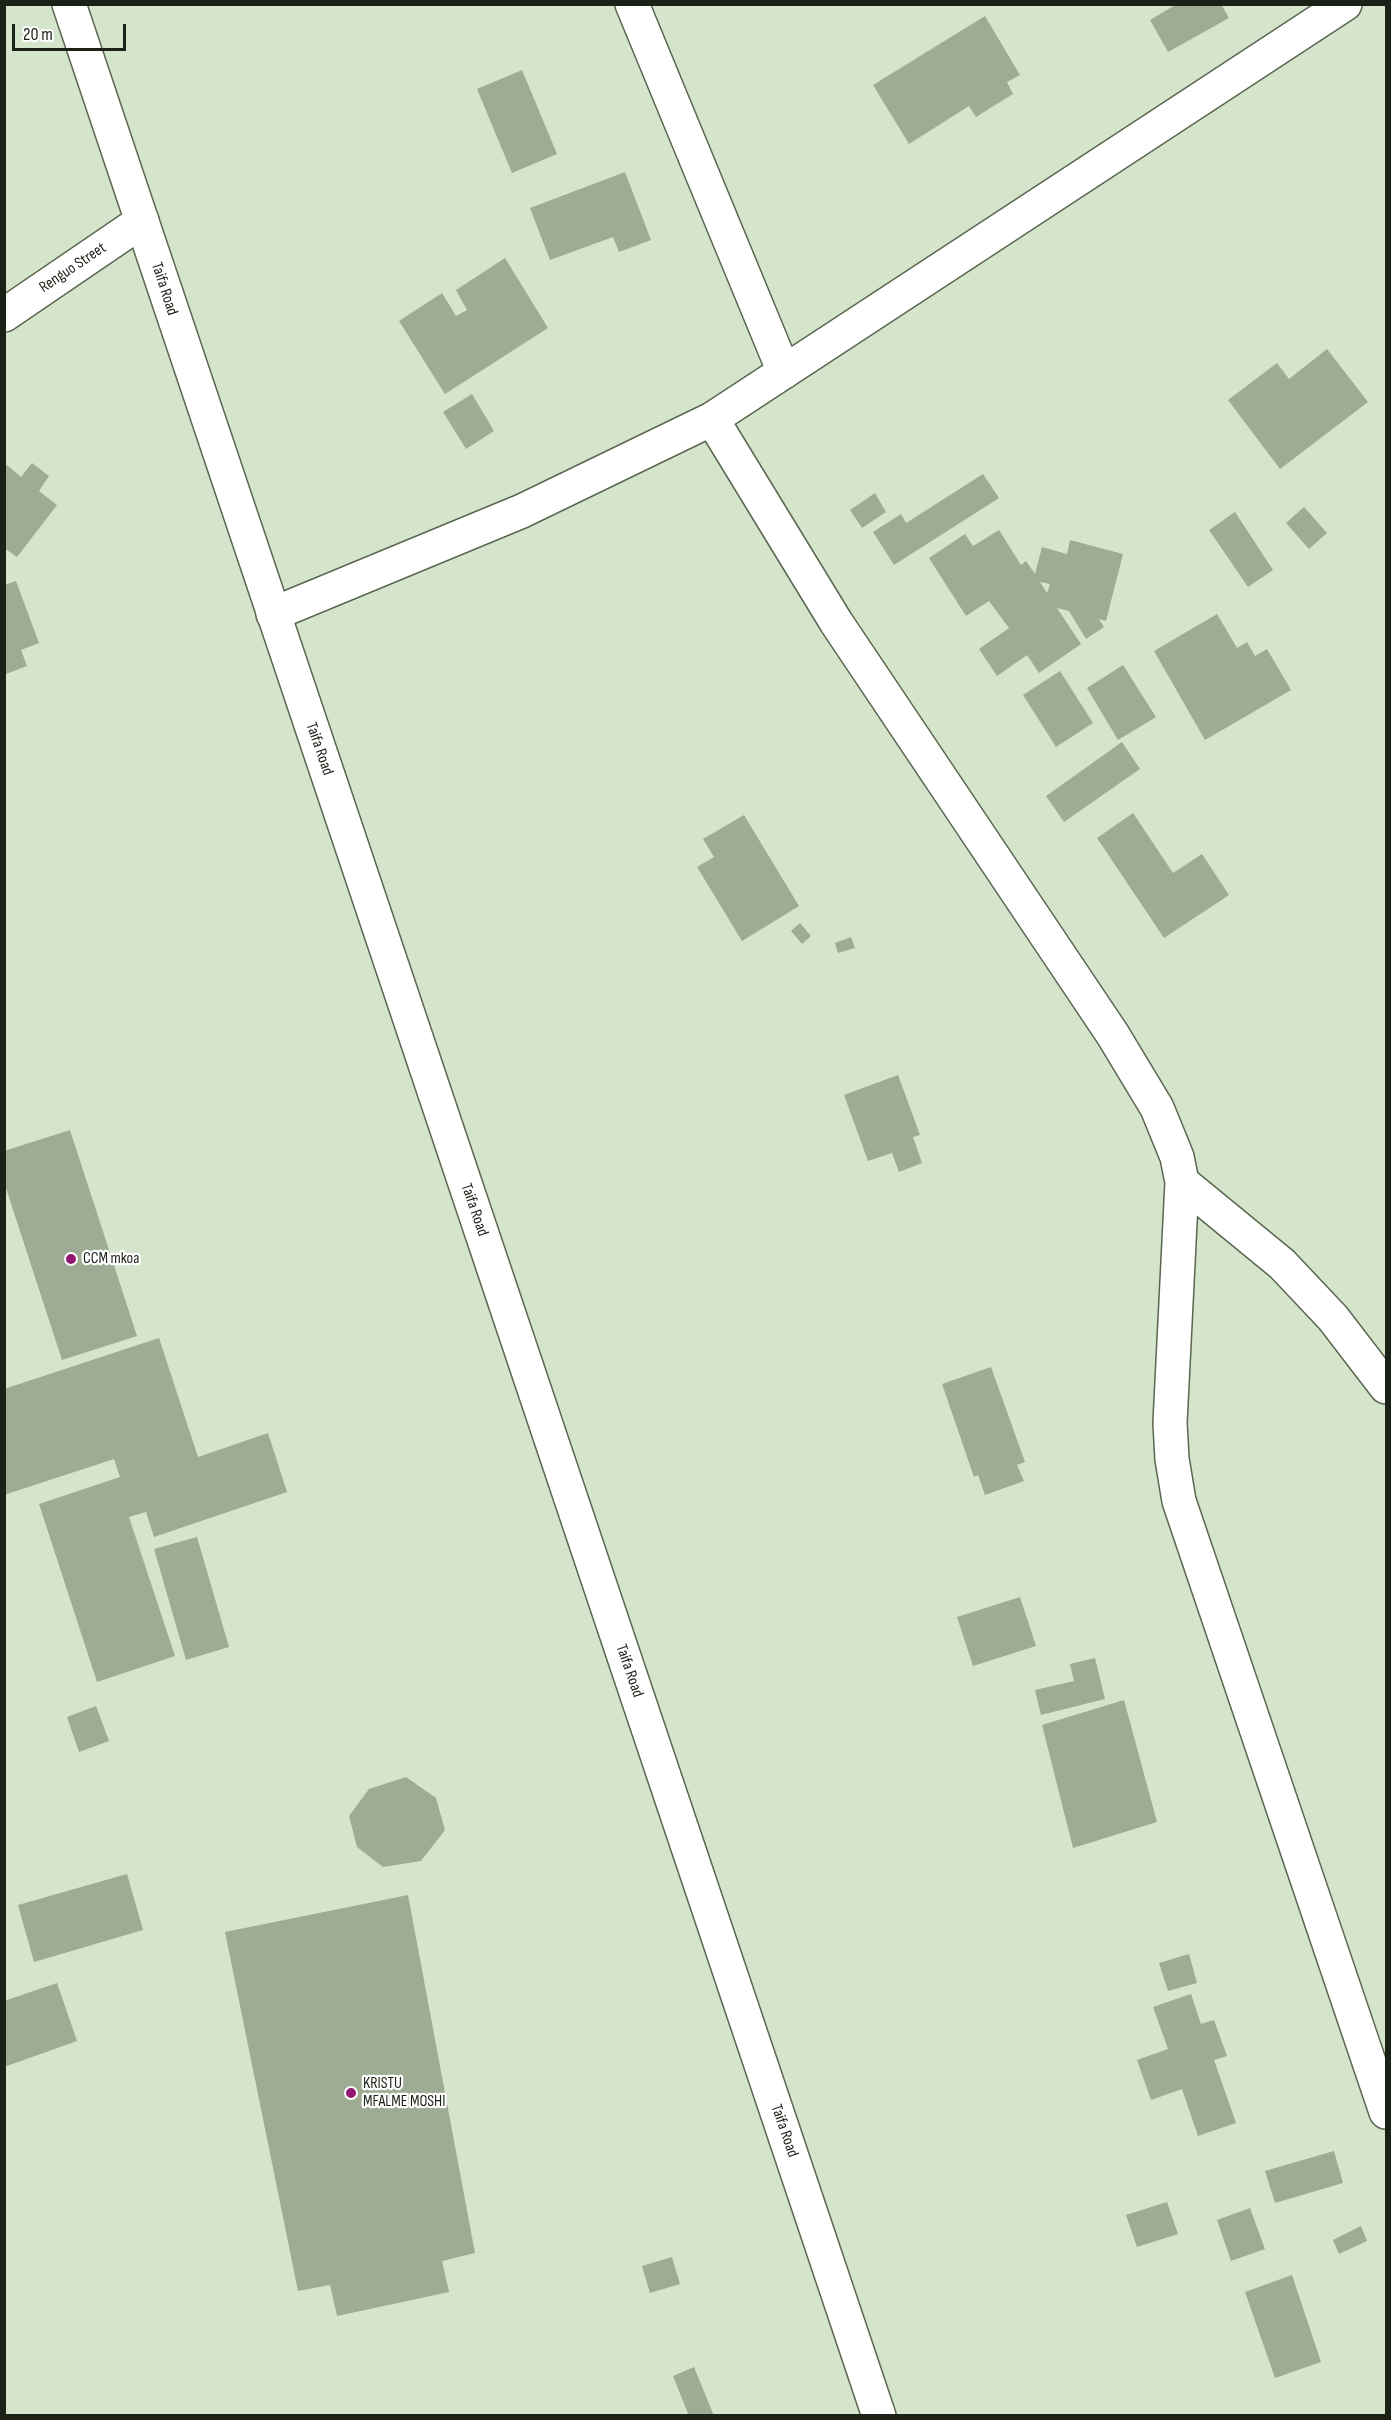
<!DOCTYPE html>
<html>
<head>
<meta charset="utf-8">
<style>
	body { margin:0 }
	#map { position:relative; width:1391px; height:2420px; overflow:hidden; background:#d5e5cb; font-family:"Sofia Sans Condensed",sans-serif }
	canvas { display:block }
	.frame { position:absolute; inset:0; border:6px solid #1b2117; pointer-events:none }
	.scale { position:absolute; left:12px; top:24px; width:114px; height:27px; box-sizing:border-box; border:3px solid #1b2117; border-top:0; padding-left:8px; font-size:18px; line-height:21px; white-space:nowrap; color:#1b2117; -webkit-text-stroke:4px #fff; paint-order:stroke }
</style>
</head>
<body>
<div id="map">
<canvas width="1391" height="2420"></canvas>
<div class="frame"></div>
<div class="scale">20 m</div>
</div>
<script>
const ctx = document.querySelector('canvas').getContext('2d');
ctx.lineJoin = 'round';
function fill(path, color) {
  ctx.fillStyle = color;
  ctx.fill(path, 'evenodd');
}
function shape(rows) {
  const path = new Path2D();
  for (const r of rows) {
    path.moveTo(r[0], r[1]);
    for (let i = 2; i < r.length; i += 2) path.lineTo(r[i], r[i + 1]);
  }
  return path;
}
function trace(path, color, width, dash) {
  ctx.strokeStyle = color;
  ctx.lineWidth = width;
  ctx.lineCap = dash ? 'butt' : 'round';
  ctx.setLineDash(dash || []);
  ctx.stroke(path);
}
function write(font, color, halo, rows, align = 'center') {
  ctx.font = font + ' "Sofia Sans Condensed",sans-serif';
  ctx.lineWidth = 4.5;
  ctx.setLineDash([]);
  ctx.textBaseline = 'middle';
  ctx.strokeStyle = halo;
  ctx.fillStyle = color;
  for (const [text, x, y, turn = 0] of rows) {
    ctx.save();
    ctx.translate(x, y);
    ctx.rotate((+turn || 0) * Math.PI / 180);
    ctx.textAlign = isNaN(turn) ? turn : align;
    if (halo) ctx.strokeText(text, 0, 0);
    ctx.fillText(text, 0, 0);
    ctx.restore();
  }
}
const building = shape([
	[1177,4,1221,4,1229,18,1168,52,1150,20],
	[985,16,1020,75,1007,82,1013,94,976,117,969,106,909,144,873,85],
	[522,70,557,154,512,173,477,89],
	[625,172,651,240,619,252,613,237,550,260,530,208],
	[505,258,548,328,445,394,399,321,442,293,456,316,467,310,456,290],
	[1327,349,1368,402,1280,469,1228,400,1277,363,1289,379],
	[472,394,494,431,466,449,443,412],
	[32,463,49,476,39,491,57,505,17,557,4,548,4,468,7,465,21,477],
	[983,474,999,498,894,565,873,532,901,514,906,523],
	[875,493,886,512,862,528,850,510],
	[1304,507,1327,533,1309,549,1286,523],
	[1235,512,1273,570,1248,587,1209,530],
	[999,530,1021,565,1026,561,1035,574,1042,547,1067,554,1070,540,1123,554,1106,621,1099,619,1104,627,1086,639,1069,611,1057,608,1081,644,1039,673,1027,655,997,676,979,649,1009,628,989,601,966,616,929,558,965,534,973,546],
	[1040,582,1050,584,1047,593],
	[16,581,39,643,21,650,27,666,6,674,4,585],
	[1217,614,1237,648,1247,642,1255,656,1267,649,1291,690,1205,740,1154,651],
	[1123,665,1156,717,1118,740,1087,688],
	[1060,671,1093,723,1056,747,1023,695],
	[1122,742,1140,769,1064,822,1046,796],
	[1133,813,1173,873,1202,854,1229,895,1164,938,1097,838],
	[744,815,799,906,742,941,697,867,714,857,703,839],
	[800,923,811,936,802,944,791,931],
	[851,937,855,948,838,953,835,943],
	[898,1075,920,1135,913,1137,922,1163,899,1172,892,1153,868,1161,844,1095],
	[70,1130,137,1336,62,1360,4,1182,4,1151],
	[159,1338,198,1457,268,1433,287,1492,154,1537,146,1512,129,1517,175,1656,97,1682,39,1504,120,1477,114,1459,4,1495,4,1389],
	[991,1367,1025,1462,1017,1465,1024,1481,985,1495,978,1475,974,1477,942,1384],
	[197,1537,229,1647,186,1660,154,1549],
	[1020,1597,1036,1646,973,1666,957,1617],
	[1095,1658,1105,1699,1041,1715,1035,1690,1074,1681,1070,1664],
	[1124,1700,1157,1822,1073,1848,1042,1725],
	[96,1706,109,1741,79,1752,67,1717],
	[406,1777,436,1798,445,1830,421,1861,383,1867,357,1847,349,1816,369,1789],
	[127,1874,143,1930,34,1962,18,1905],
	[408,1895,475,2253,442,2261,449,2292,337,2316,330,2285,298,2291,225,1932],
	[1189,1954,1197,1983,1168,1991,1159,1963],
	[57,1983,77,2041,4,2067,4,2001],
	[1191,1994,1201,2024,1214,2020,1227,2056,1214,2060,1236,2123,1198,2136,1182,2089,1151,2100,1137,2060,1168,2049,1153,2007],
	[1334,2151,1343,2183,1275,2203,1265,2171],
	[1167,2202,1178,2234,1137,2247,1126,2215],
	[1250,2208,1265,2249,1231,2261,1217,2220],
	[1361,2226,1367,2241,1339,2254,1333,2240],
	[672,2257,680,2284,650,2293,642,2266],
	[1292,2275,1321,2362,1275,2378,1245,2292],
	[694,2367,714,2416,689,2416,673,2376]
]);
const minor = shape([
	[632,4,784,372],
	[4,315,142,221],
	[712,419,836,622,1113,1035,1157,1108,1177,1157,1182,1182,1170,1423,1172,1459,1179,1501,1386,2112],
	[273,614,522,511,712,419,1345,4],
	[1182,1182,1282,1264,1333,1318,1386,1387]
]);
const highway = shape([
	[69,4,879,2416]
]);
const markers = [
	[71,1259,6,"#941772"],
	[351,2093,6,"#941772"]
];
const streetNames = [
	["Renguo Street",73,268,-34],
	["Taifa Road",164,289,72],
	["Taifa Road",319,749,71],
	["Taifa Road",474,1210,71],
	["Taifa Road",629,1671,71],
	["Taifa Road",784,2131,71]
];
const poiNames = [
	["CCM mkoa",83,1259],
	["KRISTU",363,2084],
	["MFALME MOSHI",363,2102]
];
fill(building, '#9dac93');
trace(minor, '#5a6750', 36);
trace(highway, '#5a6750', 36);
trace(minor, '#fff', 33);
trace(highway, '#fff', 33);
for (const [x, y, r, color] of markers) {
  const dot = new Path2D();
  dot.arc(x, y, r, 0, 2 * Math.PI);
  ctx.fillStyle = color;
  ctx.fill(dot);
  trace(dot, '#fff', 2);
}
write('16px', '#1b2117', '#fff', streetNames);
write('16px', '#1b2117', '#fff', poiNames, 'left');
</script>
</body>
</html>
